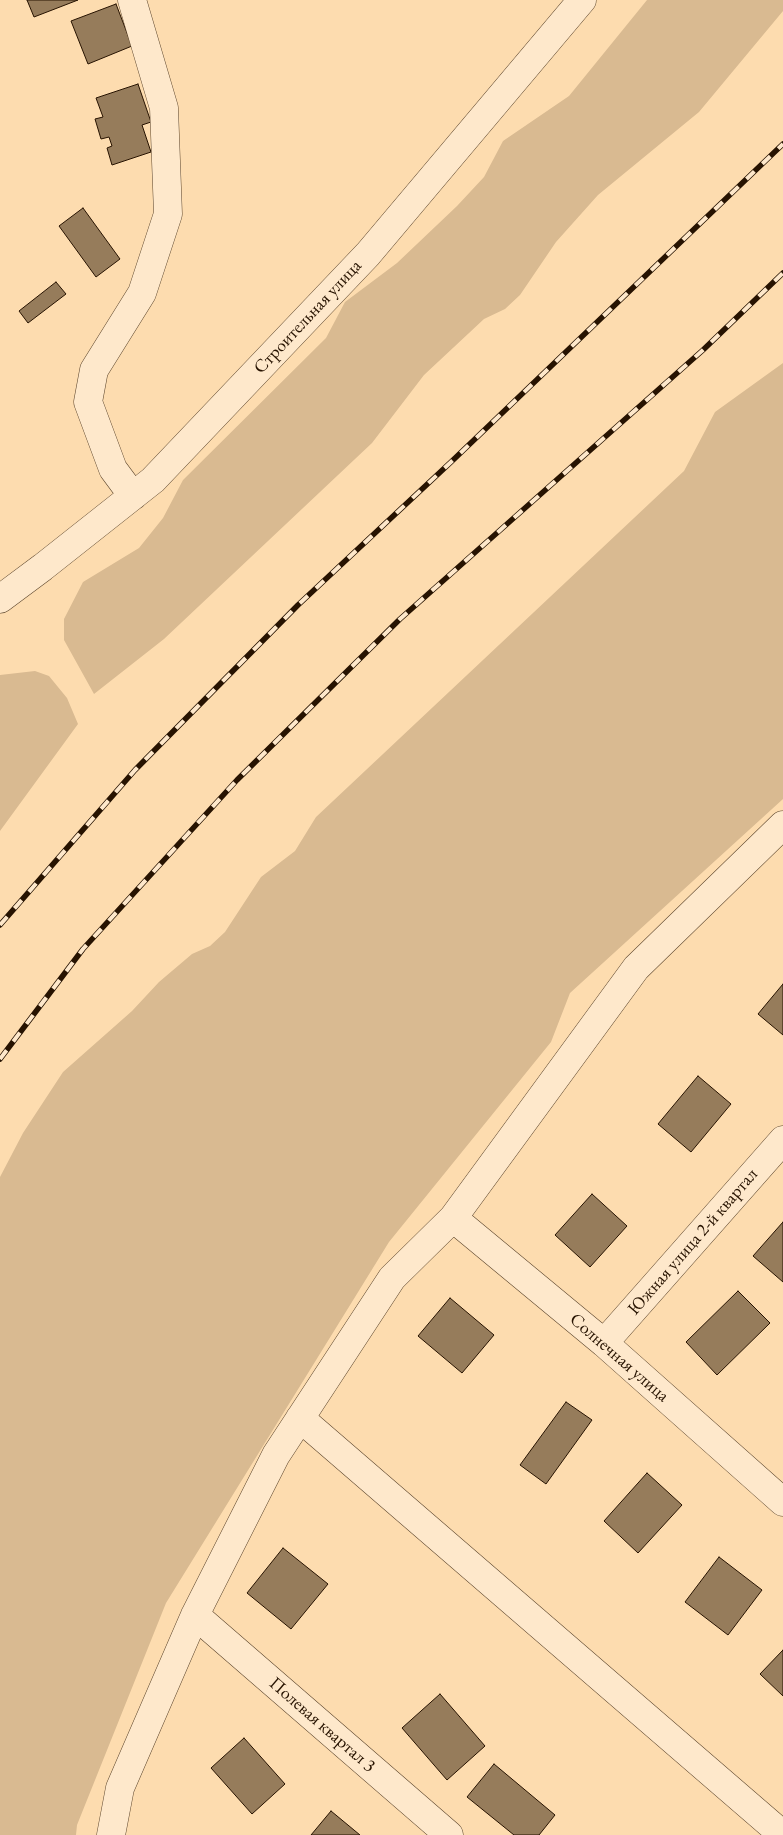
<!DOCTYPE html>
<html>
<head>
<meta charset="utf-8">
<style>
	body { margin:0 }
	canvas { display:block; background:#fddcaf }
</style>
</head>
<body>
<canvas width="783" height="1835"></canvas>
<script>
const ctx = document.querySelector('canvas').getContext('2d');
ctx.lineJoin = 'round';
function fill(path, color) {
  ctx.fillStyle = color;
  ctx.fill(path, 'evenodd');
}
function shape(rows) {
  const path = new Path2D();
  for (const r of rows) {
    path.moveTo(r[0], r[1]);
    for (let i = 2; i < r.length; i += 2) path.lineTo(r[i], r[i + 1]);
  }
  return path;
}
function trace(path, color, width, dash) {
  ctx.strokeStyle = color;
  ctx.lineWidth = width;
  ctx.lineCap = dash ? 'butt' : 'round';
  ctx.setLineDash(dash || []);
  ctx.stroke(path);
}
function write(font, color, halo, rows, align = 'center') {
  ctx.font = font + ' "EB Garamond",serif';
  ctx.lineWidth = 5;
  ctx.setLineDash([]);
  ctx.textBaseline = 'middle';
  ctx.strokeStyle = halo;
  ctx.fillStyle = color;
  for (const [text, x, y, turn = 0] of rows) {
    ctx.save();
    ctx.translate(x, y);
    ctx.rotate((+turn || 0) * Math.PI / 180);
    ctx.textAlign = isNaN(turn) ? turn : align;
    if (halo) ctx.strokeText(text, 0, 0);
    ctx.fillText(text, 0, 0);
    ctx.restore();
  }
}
const green = shape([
	[647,0,783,0,783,11,699,112,598,195,556,242,520,295,505,309,484,319,424,375,372,443,164,639,94,694,64,640,64,619,83,582,139,548,163,518,183,480,326,338,345,302,397,263,457,206,484,177,503,141,569,96],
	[783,363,783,799,570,993,551,1042,389,1242,166,1603,77,1825,76,1835,0,1835,0,1177,23,1133,63,1072,132,1011,159,982,192,954,210,946,225,932,261,877,295,851,316,817,684,471,715,412],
	[35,671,49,676,67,698,78,724,0,831,0,675]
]);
const building = shape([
	[27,0,78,0,34,17,27,0],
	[116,4,132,46,88,64,71,21,116,4],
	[138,84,151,122,142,125,151,152,112,165,107,148,112,146,109,137,101,139,95,119,103,117,96,98,138,84],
	[83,208,120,259,96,277,59,226,83,208],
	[56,282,66,294,28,323,19,311,56,282],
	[783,984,783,1035,758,1014,783,984],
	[698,1076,731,1104,691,1152,658,1124,698,1076],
	[592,1194,627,1226,590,1267,555,1235,592,1194],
	[783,1222,783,1282,753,1256,783,1222],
	[738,1291,770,1323,717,1375,686,1342,738,1291],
	[450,1298,494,1335,462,1373,418,1336,450,1298],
	[566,1402,592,1420,546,1484,520,1465,566,1402],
	[647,1473,682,1505,638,1553,604,1521,647,1473],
	[283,1548,328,1584,291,1629,247,1593,283,1548],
	[719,1557,762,1590,728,1635,685,1602,719,1557],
	[783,1650,783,1696,760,1674,783,1650],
	[440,1694,485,1746,447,1780,402,1728,440,1694],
	[244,1738,285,1784,252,1814,211,1768,244,1738],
	[494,1764,555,1815,539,1835,514,1835,467,1797,494,1764],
	[331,1811,360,1835,311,1835,331,1811]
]);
const minor = shape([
	[132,0,164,108,168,214,142,293,94,370,88,402,113,469,133,496],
	[0,599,43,567,153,480,368,254,582,0],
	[453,1218,604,1343,783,1502],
	[604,1343,783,1140],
	[300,1418,783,1835],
	[195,1615,449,1835],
	[111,1835,120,1788,195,1615,276,1455,392,1278,453,1218,636,968,783,825]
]);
const rail = shape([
	[0,925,135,770,298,605,451,462,783,144],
	[0,1059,83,949,237,780,400,619,703,350,783,273]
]);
const streetNames = [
	["Строительная улица",308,317,-47],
	["Южная улица 2-й квартал",693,1242,-49],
	["Солнечная улица",619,1358,41],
	["Полевая квартал 3",322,1725,41]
];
fill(green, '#d9ba91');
fill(building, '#967c5b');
trace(building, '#271301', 1);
trace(minor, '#5c452c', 29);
trace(minor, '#fee8cb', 28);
trace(rail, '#271301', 5.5);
trace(rail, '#fee8cb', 4, [11]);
write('18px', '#271301', '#fee8cb', streetNames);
</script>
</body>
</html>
